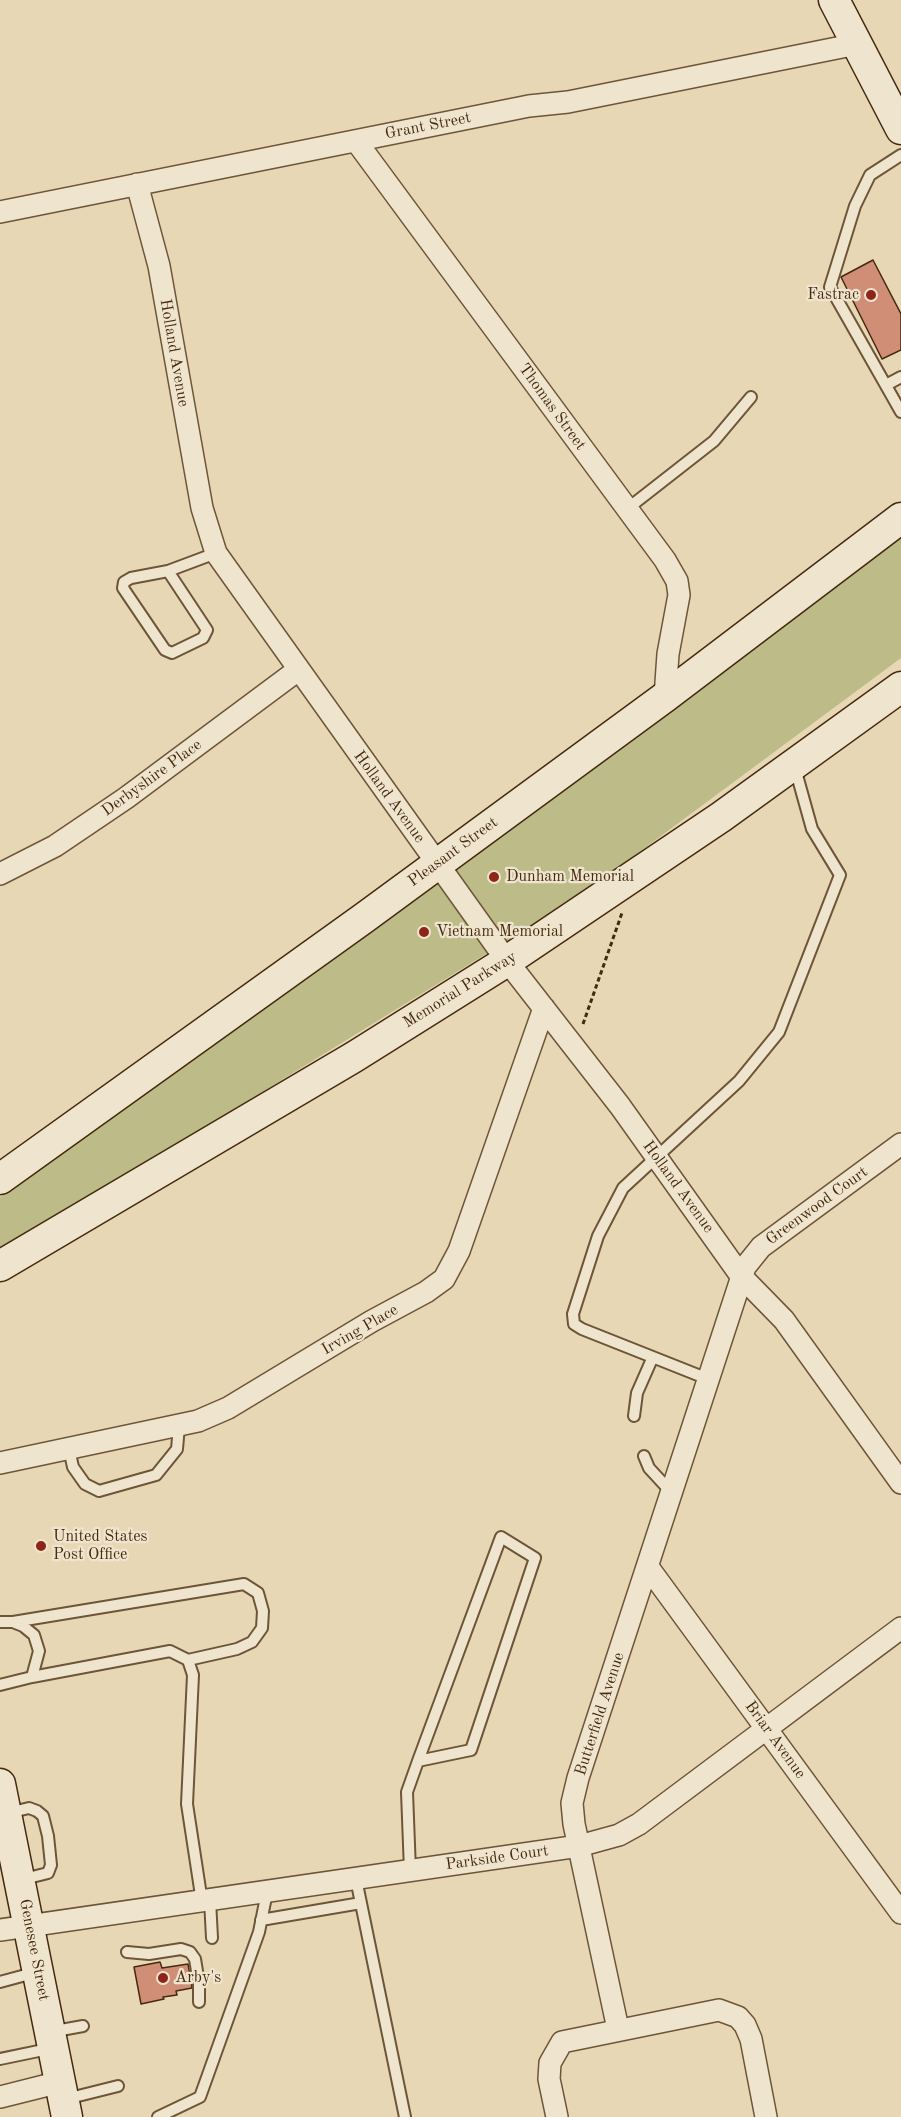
<!DOCTYPE html>
<html>
<head>
<meta charset="utf-8">
<style>
	body { margin:0 }
	canvas { display:block; background:#e7d7b5 }
</style>
</head>
<body>
<canvas width="901" height="2117"></canvas>
<script>
const ctx = document.querySelector('canvas').getContext('2d');
ctx.lineJoin = 'round';
function fill(path, color) {
  ctx.fillStyle = color;
  ctx.fill(path, 'evenodd');
}
function shape(rows) {
  const path = new Path2D();
  for (const r of rows) {
    path.moveTo(r[0], r[1]);
    for (let i = 2; i < r.length; i += 2) path.lineTo(r[i], r[i + 1]);
  }
  return path;
}
function trace(path, color, width, dash) {
  ctx.strokeStyle = color;
  ctx.lineWidth = width;
  ctx.lineCap = dash ? 'butt' : 'round';
  ctx.setLineDash(dash || []);
  ctx.stroke(path);
}
function write(font, color, halo, rows, align = 'center') {
  ctx.font = font + ' "Old Standard TT",serif';
  ctx.lineWidth = 4.5;
  ctx.setLineDash([]);
  ctx.textBaseline = 'middle';
  ctx.strokeStyle = halo;
  ctx.fillStyle = color;
  for (const [text, x, y, turn = 0] of rows) {
    ctx.save();
    ctx.translate(x, y);
    ctx.rotate((+turn || 0) * Math.PI / 180);
    ctx.textAlign = isNaN(turn) ? turn : align;
    if (halo) ctx.strokeText(text, 0, 0);
    ctx.fillText(text, 0, 0);
    ctx.restore();
  }
}
const green = shape([
	[901,533,901,658,580,896,66,1213,0,1251,0,1197,427,888]
]);
const building = shape([
	[873,260,901,314,901,350,882,359,841,277,873,260],
	[160,1962,162,1968,188,1964,192,1988,176,1991,177,1995,163,1997,164,1999,141,2004,134,1967,160,1962]
]);
const path = shape([
	[583,1024,622,913]
]);
const lane = shape([
	[901,155,870,175,855,206,830,287,901,412],
	[886,385,901,377],
	[627,509,714,441,751,397],
	[168,571,207,630,203,638,172,653,165,650,123,588,124,582,131,578,168,571,216,553],
	[708,1379,582,1329,574,1324,573,1314,598,1236,623,1188,739,1081,779,1032,840,875,812,829,795,768],
	[634,1416,637,1393,652,1359],
	[69,1449,73,1467,85,1484,99,1491,156,1475,177,1449,179,1426],
	[644,1456,649,1468,672,1493],
	[0,1622,13,1622,23,1626,34,1635,39,1651,32,1677,0,1685],
	[13,1622,244,1584,258,1593,263,1611,262,1628,252,1642,237,1649,188,1660],
	[32,1677,170,1651,188,1660,193,1675,187,1804,202,1902],
	[8,1813,29,1808,37,1811,43,1816,48,1836,51,1865,48,1873,20,1880],
	[410,1871,407,1792,418,1761,501,1537,535,1558,471,1750,418,1761],
	[356,1879,405,2117],
	[210,1900,212,1938],
	[261,1920,361,1903],
	[127,1952,149,1954,181,1949,190,1952,195,1959,199,1983,199,2002],
	[0,1982,37,1972],
	[50,2032,83,2026],
	[0,2059,53,2048],
	[66,2099,118,2086],
	[158,2117,200,2097,259,1932,267,1892]
]);
const street = shape([
	[356,141,665,560,677,581,679,595,668,654,665,697],
	[137,184,159,266,202,508,216,553,507,961,620,1106,741,1276,784,1320,901,1483],
	[0,212,529,106,568,102,857,44],
	[0,874,55,846,126,798,298,670],
	[0,1463,198,1421,228,1408,372,1321,426,1292,444,1279,459,1251,544,1008],
	[648,1567,901,1913],
	[0,1930,579,1846,619,1835,639,1824,901,1628],
	[618,2029,574,1824,572,1803,578,1778,745,1267,761,1247,901,1144],
	[0,2097,60,2082],
	[557,2117,549,2079,550,2063,562,2042,719,2010,738,2017,745,2025,751,2039,766,2117]
]);
const secondary = shape([
	[834,0,901,129],
	[0,1179,364,918,665,697,901,518],
	[0,1266,354,1057,507,961,721,817,901,687],
	[0,1784,67,2117]
]);
const markers = [
	[871,295,6,"#8f2418"],
	[494,877,6,"#8f2418"],
	[424,932,6,"#8f2418"],
	[41,1546,6,"#8f2418"],
	[163,1978,6,"#8f2418"]
];
const streetNames = [
	["Grant Street",428,126,-11],
	["Holland Avenue",174,353,80],
	["Thomas Street",552,407,54],
	["Derbyshire Place",152,778,-36],
	["Holland Avenue",389,797,54],
	["Pleasant Street",453,852,-36],
	["Memorial Parkway",460,990,-32],
	["Holland Avenue",678,1187,54],
	["Greenwood Court",817,1206,-36],
	["Irving Place",360,1330,-30],
	["Butterfield Avenue",600,1714,-72],
	["Briar Avenue",775,1740,54],
	["Parkside Court",497,1858,-8],
	["Genesee Street",34,1950,79]
];
const poiNames = [
	["Fastrac",859,295,"right"],
	["Dunham Memorial",506,877],
	["Vietnam Memorial",436,932],
	["United States",53,1537],
	["Post Office",53,1555],
	["Arby's",175,1978]
];
fill(green, '#bdbc88');
fill(building, '#d08e76');
trace(building, '#452a0f', 1.5);
trace(lane, '#6e5538', 14);
trace(street, '#6e5538', 24);
trace(secondary, '#452a0f', 33);
trace(path, '#452a0f', 3, [4.5, 3]);
trace(lane, '#efe5cf', 10);
trace(street, '#efe5cf', 21);
trace(secondary, '#efe5cf', 30);
for (const [x, y, r, color] of markers) {
  const dot = new Path2D();
  dot.arc(x, y, r, 0, 2 * Math.PI);
  ctx.fillStyle = color;
  ctx.fill(dot);
  trace(dot, '#efe5cf', 2);
}
write('16px', '#452a0f', '#efe5cf', streetNames);
write('16px', '#452a0f', '#efe5cf', poiNames, 'left');
</script>
</body>
</html>
